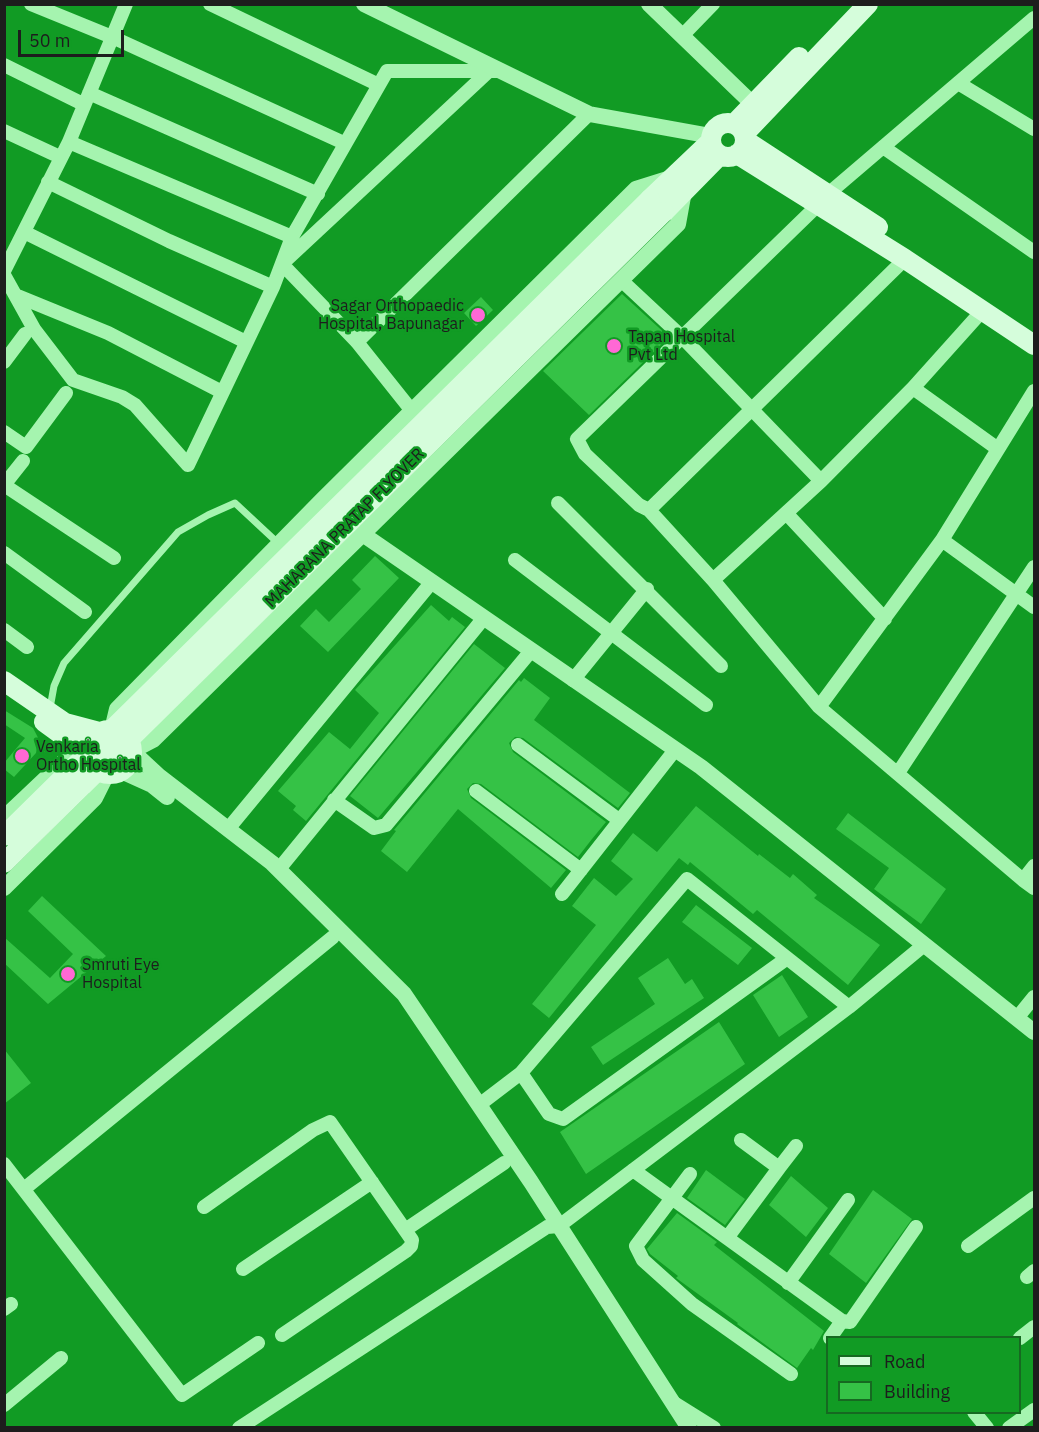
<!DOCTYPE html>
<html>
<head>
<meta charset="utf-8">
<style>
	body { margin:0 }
	#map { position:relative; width:1039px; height:1432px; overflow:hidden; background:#119b24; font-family:"IBM Plex Sans",sans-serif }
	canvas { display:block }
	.frame { position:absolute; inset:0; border:6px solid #1d1d1d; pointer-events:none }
	.legend { position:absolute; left:826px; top:1336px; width:195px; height:78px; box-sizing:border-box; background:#119b24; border:2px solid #166921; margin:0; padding:8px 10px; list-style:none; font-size:18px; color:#1d1d1d }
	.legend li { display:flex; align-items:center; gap:12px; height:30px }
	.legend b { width:30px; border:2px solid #166921 }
	.scale { position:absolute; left:18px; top:30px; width:106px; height:27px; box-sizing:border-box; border:3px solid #1d1d1d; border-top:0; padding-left:8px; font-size:18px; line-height:21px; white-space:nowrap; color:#1d1d1d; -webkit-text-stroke:4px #119b24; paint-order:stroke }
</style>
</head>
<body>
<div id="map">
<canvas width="1039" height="1432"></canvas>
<div class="frame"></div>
<ul class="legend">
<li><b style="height:8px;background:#d5fddb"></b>Road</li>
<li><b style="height:16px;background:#35c246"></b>Building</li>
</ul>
<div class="scale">50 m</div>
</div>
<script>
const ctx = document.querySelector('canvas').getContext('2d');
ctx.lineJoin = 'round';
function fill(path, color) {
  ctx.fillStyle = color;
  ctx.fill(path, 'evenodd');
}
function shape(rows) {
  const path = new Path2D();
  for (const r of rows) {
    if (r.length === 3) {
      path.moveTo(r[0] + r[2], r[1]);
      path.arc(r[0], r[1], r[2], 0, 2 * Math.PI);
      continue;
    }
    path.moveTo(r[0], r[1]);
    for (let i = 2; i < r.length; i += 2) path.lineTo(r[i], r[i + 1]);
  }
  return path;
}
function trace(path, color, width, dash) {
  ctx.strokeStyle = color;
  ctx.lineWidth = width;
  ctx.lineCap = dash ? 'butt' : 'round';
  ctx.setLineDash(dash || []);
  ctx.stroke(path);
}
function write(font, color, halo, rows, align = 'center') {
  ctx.font = font + ' "IBM Plex Sans",sans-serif';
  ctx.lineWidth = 5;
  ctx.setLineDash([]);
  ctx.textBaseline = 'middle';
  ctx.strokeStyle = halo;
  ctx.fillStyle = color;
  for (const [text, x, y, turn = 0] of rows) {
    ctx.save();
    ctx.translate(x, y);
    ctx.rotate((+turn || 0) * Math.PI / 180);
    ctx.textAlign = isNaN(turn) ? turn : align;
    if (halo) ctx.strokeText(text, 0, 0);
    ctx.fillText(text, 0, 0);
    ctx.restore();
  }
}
const building = shape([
	[622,294,669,337,589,415,543,371],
	[481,297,493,310,476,326,464,313],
	[375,556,399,578,328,652,300,626,316,609,329,622,361,589,352,580],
	[431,605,449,621,452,617,465,627,306,821,293,810,296,806,278,791,329,732,350,749,379,713,355,690],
	[474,644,505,668,378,818,350,796],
	[524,678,550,698,534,720,630,793,618,808,523,738,515,737,509,743,513,752,606,822,592,839,578,857,481,784,473,783,467,789,471,798,566,870,551,888,458,809,407,872,381,851,396,831,394,830,519,680,521,682],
	[4,710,33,728,46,753,37,747,36,753,14,777,4,769,4,763,25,738,4,724],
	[696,806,758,856,759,854,790,878,793,874,817,895,814,898,880,945,848,985,757,910,753,914,690,862,688,865,679,858,549,1018,532,1004,596,925,572,906,594,878,616,896,633,879,611,861,633,833,657,852],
	[848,813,946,889,921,924,874,889,889,868,836,829],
	[42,896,106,956,48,1004,4,963,4,937,50,978,73,954,28,911],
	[696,905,752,948,738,965,682,922],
	[668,958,685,984,692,979,704,998,603,1065,591,1047,655,1004,638,978],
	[782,975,808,1017,779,1037,753,995],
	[719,1022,745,1064,586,1174,560,1132],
	[4,1049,31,1083,4,1104],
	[706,1170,745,1199,725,1225,687,1198],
	[791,1176,828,1208,806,1237,769,1205],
	[873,1190,912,1219,866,1283,829,1254],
	[677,1213,717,1242,714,1245,824,1331,813,1350,811,1348,797,1368,737,1324,738,1323,676,1278,678,1276,650,1254,647,1249]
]);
const service = shape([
	[50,708,54,686,64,663,178,532,208,515,235,503,279,544]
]);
const minor = shape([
	[31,4,112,37,344,143],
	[210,4,379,85],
	[682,36,713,4],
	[4,65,83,104],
	[958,83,1034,129],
	[89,93,318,194],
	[4,131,60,157],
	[69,142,292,237],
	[883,147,1034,252],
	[48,182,169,241,273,287],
	[828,194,1034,18],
	[24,232,246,342],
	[4,271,69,142,126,4],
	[4,275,34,329,73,380,122,397,135,405,188,465,273,287,292,237,387,71,500,71],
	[621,280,681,336,821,481],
	[15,295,108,333,222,392],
	[357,342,589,114],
	[4,362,25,334],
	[913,388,998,449],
	[1034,391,942,540,1034,607],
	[412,411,357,342,282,264,489,71],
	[4,432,26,447,66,393],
	[23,461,4,485,114,558],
	[558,503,721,666],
	[649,510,639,505,585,454,577,439,818,205],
	[786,513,885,619],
	[942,540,819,707,1023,880],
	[4,553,85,612],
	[515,560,706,705],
	[713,580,821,481,913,388,983,310],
	[4,630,27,647],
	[573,680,647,589],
	[819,707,713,580,649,510,905,259],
	[518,745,619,820],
	[898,773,1034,567],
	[476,791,581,870],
	[334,800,374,828,386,825,531,651],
	[228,829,431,583],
	[1034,866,1023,880,1034,888],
	[279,869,483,619],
	[562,894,675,750],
	[1017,1018,1034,997],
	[521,1073,549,1114,563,1119,786,959],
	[479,1105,521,1073,687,879,849,1007],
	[4,1164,182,1395,258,1343],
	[779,1168,796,1146],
	[633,1170,842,1321,850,1322,916,1227],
	[690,1174,636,1246,643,1260,692,1304,791,1374],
	[24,1189,333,937],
	[204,1207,313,1130,330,1122,412,1240,411,1246,406,1251,282,1335],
	[405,1230,504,1163],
	[727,1238,779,1168,741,1140],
	[968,1246,1034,1198],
	[243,1269,372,1182],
	[1027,1277,1034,1271],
	[788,1283,848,1200],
	[4,1309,11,1304],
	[830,1338,842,1321],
	[1020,1338,1034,1327],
	[674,1403,714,1428],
	[4,1405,61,1358],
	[974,1412,987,1428],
	[239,1428,547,1227,559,1226,849,1007,924,945],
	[1009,1428,1034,1410]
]);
const tertiary = shape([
	[364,4,589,114,711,136],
	[649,4,762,113],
	[684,191,678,224,153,740,132,751,159,776,272,863,404,994,531,1182,689,1428],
	[361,533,701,767,1034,1032],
	[112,730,117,709,322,500,636,189,671,178],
	[121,771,152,785,167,797],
	[4,818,62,763,85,755],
	[4,888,95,798,107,774]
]);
const secondary = shape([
	[728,140,17],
	[734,124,799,57],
	[744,134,868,4],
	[745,140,878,227],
	[737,154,905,259,1034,345],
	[650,199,711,141],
	[664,212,720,155],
	[4,681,65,723,99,732],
	[44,722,88,754],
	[110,752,22]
]);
const secondaryBridge = shape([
	[4,836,650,199],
	[4,863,664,212]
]);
const markers = [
	[478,315,8,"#ff68d5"],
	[614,346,8,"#ff68d5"],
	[22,756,8,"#ff68d5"],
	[68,974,8,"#ff68d5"]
];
const poiNames = [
	["Sagar Orthopaedic",464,306,"right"],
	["Hospital, Bapunagar",464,324,"right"],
	["Tapan Hospital",628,337],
	["Pvt Ltd",628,355],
	["Venkaria",36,747],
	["Ortho Hospital",36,765],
	["Smruti Eye",82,965],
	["Hospital",82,983]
];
const streetNames = [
	["MAHARANA PRATAP FLYOVER",345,528,-45]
];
fill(building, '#35c246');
trace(service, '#a5f4af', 7);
trace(minor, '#a5f4af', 14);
trace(tertiary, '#a5f4af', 16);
trace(secondary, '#d5fddb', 20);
trace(secondaryBridge, '#d5fddb', 20);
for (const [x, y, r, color] of markers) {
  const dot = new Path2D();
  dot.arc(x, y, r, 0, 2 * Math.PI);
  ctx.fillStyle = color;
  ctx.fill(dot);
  trace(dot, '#119b24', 2);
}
write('16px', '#1d1d1d', '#119b24', poiNames, 'left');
write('16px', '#1d1d1d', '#119b24', streetNames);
</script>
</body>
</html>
